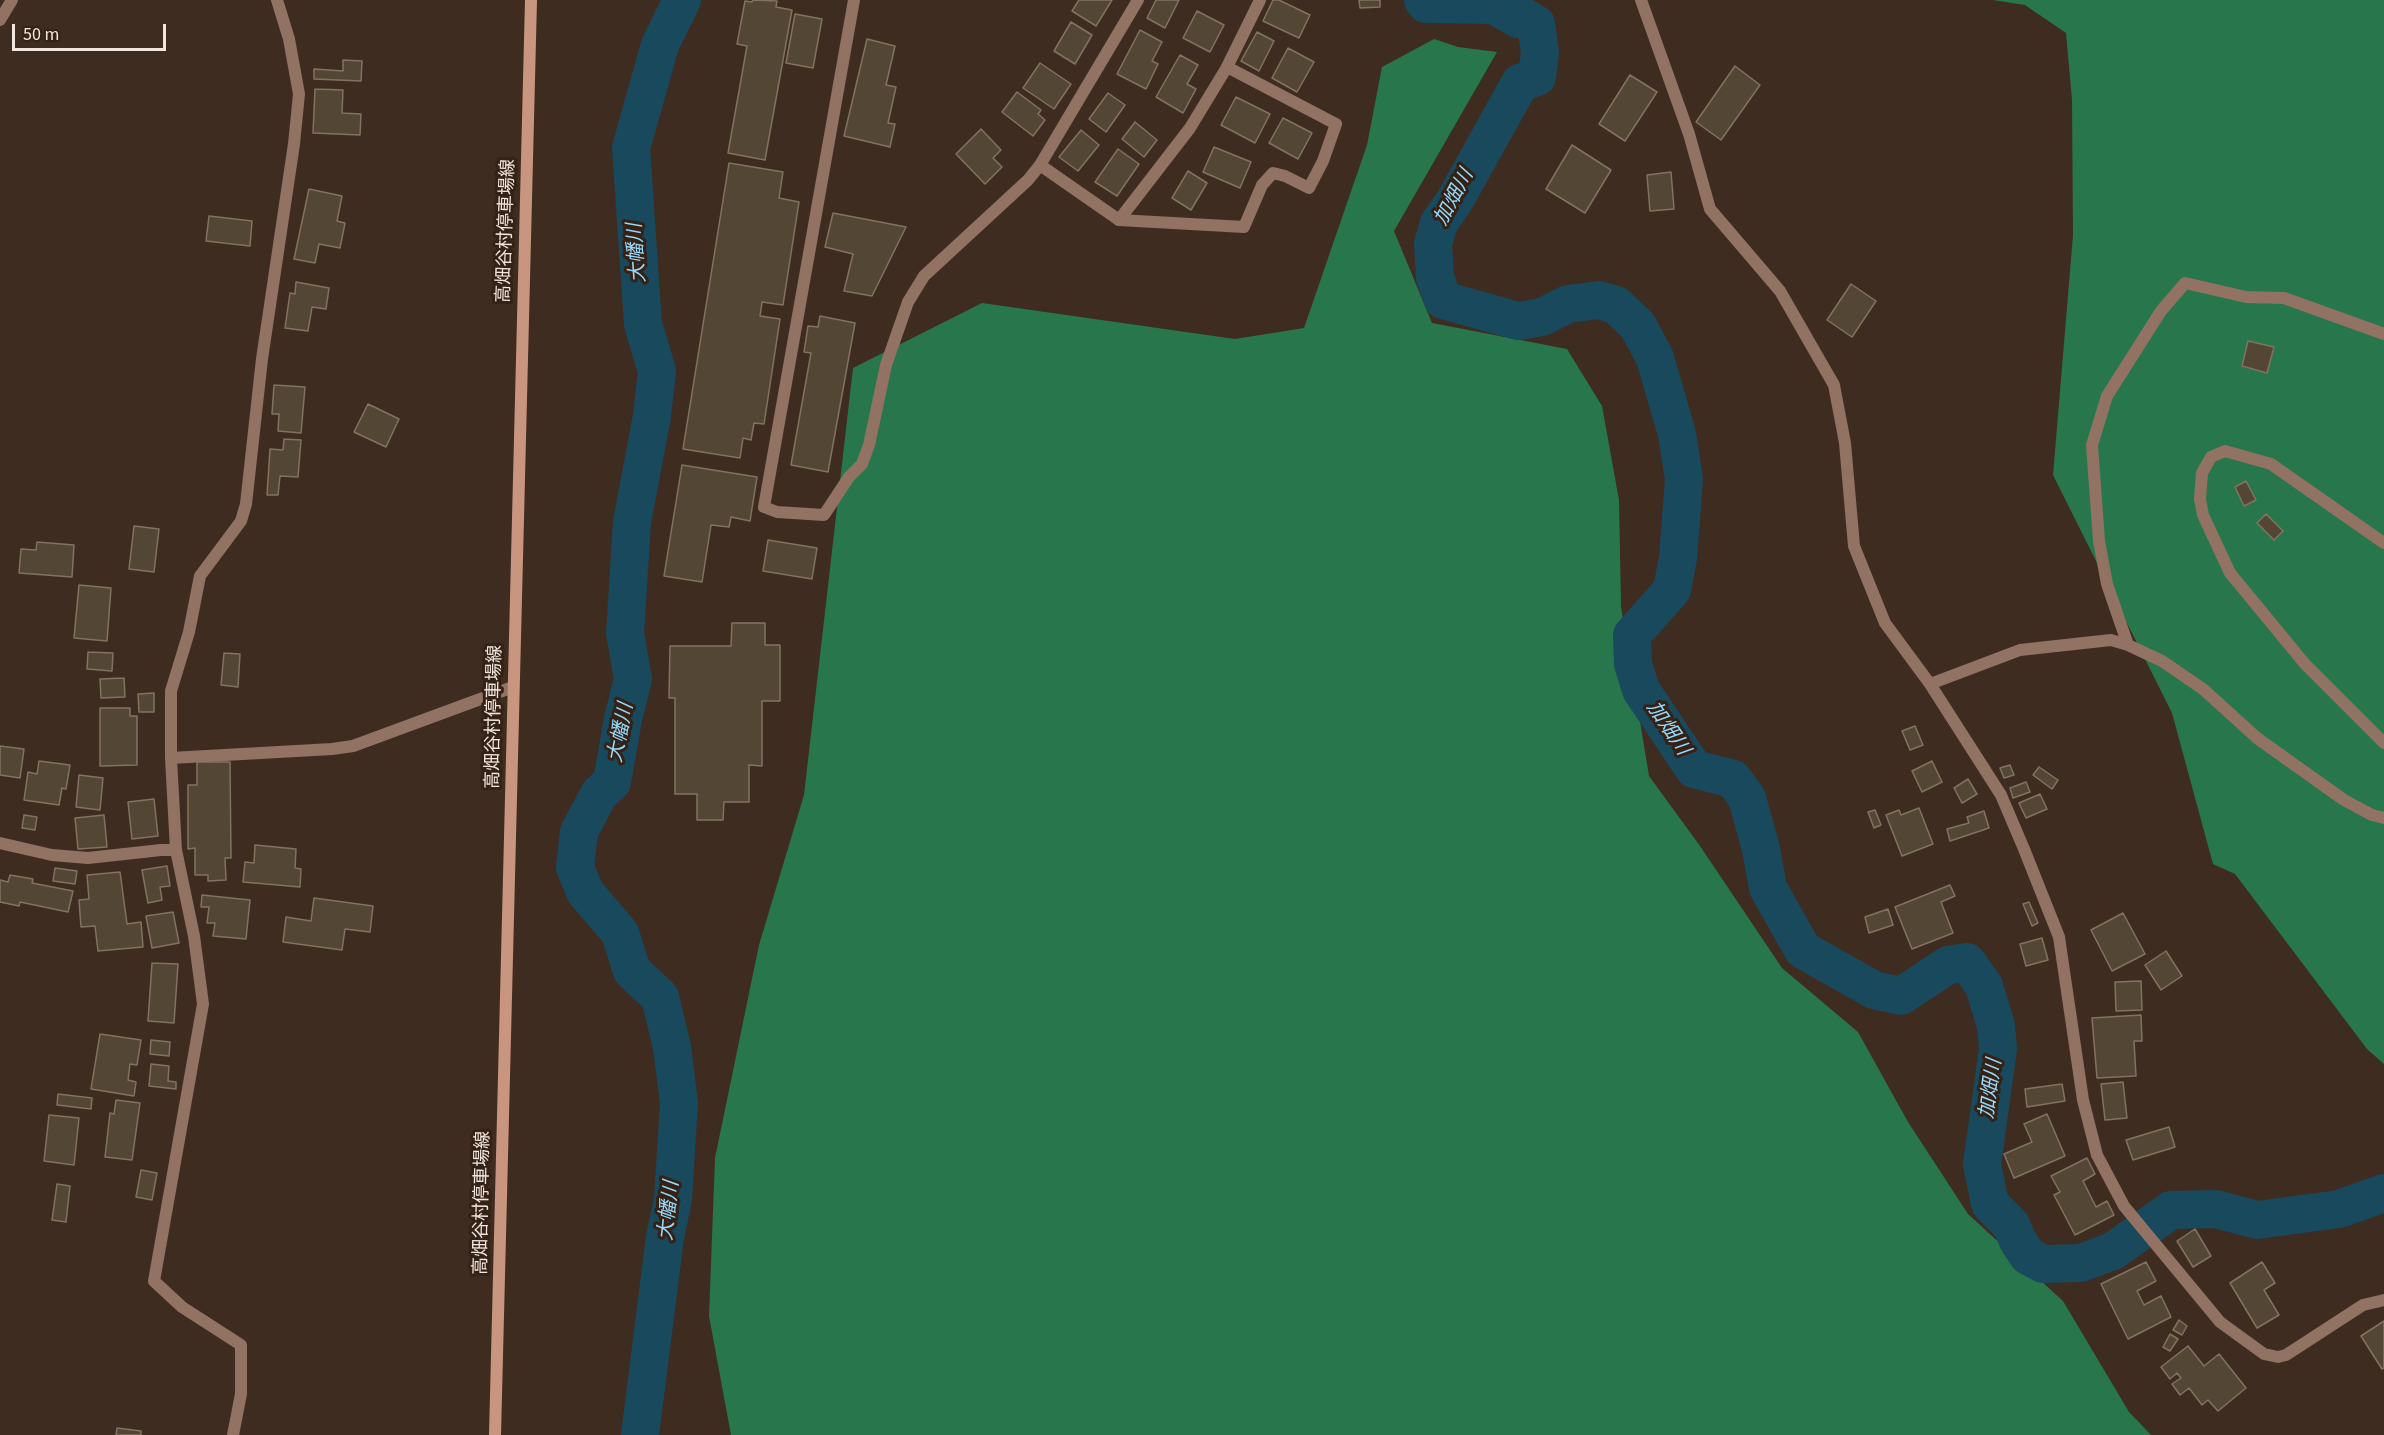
<!DOCTYPE html>
<html>
<head>
<meta charset="utf-8">
<style>
	body { margin:0 }
	#map { position:relative; width:2384px; height:1435px; overflow:hidden; background:#3f2c21; font-family:"Source Sans 3",sans-serif }
	canvas { display:block }
	.scale { position:absolute; left:12px; top:24px; width:154px; height:27px; box-sizing:border-box; border:3px solid #f2e6de; border-top:0; padding-left:8px; font-size:18px; line-height:21px; white-space:nowrap; color:#f2e6de; -webkit-text-stroke:4px #342217; paint-order:stroke }
</style>
</head>
<body>
<div id="map">
<canvas width="2384" height="1435"></canvas>
<div class="scale">50 m</div>
</div>
<script>
const ctx = document.querySelector('canvas').getContext('2d');
ctx.lineJoin = 'round';
function fill(path, color) {
  ctx.fillStyle = color;
  ctx.fill(path, 'evenodd');
}
function shape(rows) {
  const path = new Path2D();
  for (const r of rows) {
    path.moveTo(r[0], r[1]);
    for (let i = 2; i < r.length; i += 2) path.lineTo(r[i], r[i + 1]);
  }
  return path;
}
function trace(path, color, width, dash) {
  ctx.strokeStyle = color;
  ctx.lineWidth = width;
  ctx.lineCap = dash ? 'butt' : 'round';
  ctx.setLineDash(dash || []);
  ctx.stroke(path);
}
function write(font, color, halo, rows, align = 'center') {
  ctx.font = font + ' "Source Sans 3","Noto Sans JP",sans-serif';
  ctx.lineWidth = 6;
  ctx.setLineDash([]);
  ctx.textBaseline = 'middle';
  ctx.strokeStyle = halo;
  ctx.fillStyle = color;
  for (const [text, x, y, turn = 0] of rows) {
    ctx.save();
    ctx.translate(x, y);
    ctx.rotate((+turn || 0) * Math.PI / 180);
    ctx.textAlign = isNaN(turn) ? turn : align;
    if (halo) ctx.strokeText(text, 0, 0);
    ctx.fillText(text, 0, 0);
    ctx.restore();
  }
}
const forest = shape([
	[1993,0,2384,0,2384,1064,2367,1049,2235,874,2213,864,2172,713,2053,475,2073,235,2072,100,2066,33,2025,5],
	[1434,39,1458,47,1497,52,1394,231,1432,323,1567,349,1602,406,1619,500,1621,607,1649,776,1700,846,1782,968,1858,1032,1908,1122,1968,1214,2063,1301,2129,1412,2151,1435,731,1435,709,1316,715,1158,759,945,804,795,853,368,982,303,1235,339,1304,328,1367,145,1382,67]
]);
const river = shape([
	[1423,0,1426,4,1494,5,1518,19,1526,18,1536,24,1540,53,1537,77,1520,83,1455,200,1439,223,1433,244,1435,277,1443,300,1518,321,1542,317,1568,304,1599,300,1616,305,1638,326,1655,358,1677,434,1684,479,1678,558,1672,590,1632,635,1633,664,1641,690,1694,769,1733,779,1747,798,1761,849,1768,888,1803,950,1874,990,1901,996,1948,965,1967,962,1984,986,1996,1026,1998,1049,1982,1164,1990,1204,2011,1225,2018,1241,2028,1256,2043,1264,2081,1263,2113,1251,2171,1210,2216,1209,2257,1220,2339,1209,2384,1193],
	[640,1435,665,1237,673,1199,679,1103,672,1047,660,997,632,971,620,933,585,892,575,867,579,832,599,794,612,782,623,719,633,679,625,633,632,522,652,416,657,371,643,324,631,148,660,45,682,0]
]);
const building = shape([
	[753,0,777,1,776,7,792,10,765,160,728,153,747,46,737,44,745,1,752,2,753,0],
	[1079,0,1112,0,1096,26,1072,11,1079,0],
	[1156,0,1179,0,1165,28,1147,18,1156,0],
	[1273,0,1279,0,1310,15,1299,38,1263,21,1273,0],
	[1359,0,1380,0,1380,7,1360,8,1359,0],
	[1197,11,1224,25,1210,52,1183,38,1197,11],
	[795,14,822,19,813,68,786,63,795,14],
	[1071,22,1092,35,1075,64,1054,51,1071,22],
	[1140,30,1162,42,1152,61,1158,64,1146,89,1117,74,1140,30],
	[1257,32,1274,41,1259,71,1241,61,1257,32],
	[867,39,895,46,886,85,896,87,888,123,895,124,890,147,844,136,867,39],
	[1288,48,1314,62,1297,92,1272,78,1288,48],
	[1180,55,1198,65,1187,84,1196,89,1183,113,1156,97,1180,55],
	[343,60,362,61,361,81,314,79,314,69,343,71,343,60],
	[1040,63,1071,84,1054,109,1023,88,1040,63],
	[1735,66,1760,85,1721,140,1696,122,1735,66],
	[1630,75,1657,92,1625,141,1599,124,1630,75],
	[315,89,343,90,342,113,361,114,360,135,313,133,315,89],
	[1017,92,1041,110,1038,114,1045,120,1033,136,1002,112,1017,92],
	[1108,93,1125,105,1106,132,1089,119,1108,93],
	[1236,97,1270,114,1255,143,1221,125,1236,97],
	[1283,118,1312,133,1298,159,1269,143,1283,118],
	[1135,122,1157,140,1144,157,1122,139,1135,122],
	[981,129,1001,150,993,158,1002,167,985,184,956,154,981,129],
	[1081,130,1099,145,1078,171,1059,157,1081,130],
	[1572,145,1611,170,1585,213,1546,189,1572,145],
	[1214,147,1251,162,1240,188,1203,172,1214,147],
	[1118,149,1139,164,1117,196,1095,182,1118,149],
	[729,163,783,172,779,198,799,202,783,305,762,302,760,316,780,319,764,424,754,423,751,440,743,438,740,458,683,449,729,163],
	[1188,171,1207,183,1191,210,1172,198,1188,171],
	[1671,172,1674,209,1650,211,1647,175,1671,172],
	[309,189,342,196,337,221,345,223,340,248,319,244,315,263,294,259,309,189],
	[833,213,906,227,872,296,844,291,853,254,825,247,833,213],
	[209,216,252,221,250,246,206,241,209,216],
	[296,282,329,288,326,309,312,307,308,331,285,328,290,293,295,294,296,282],
	[1851,284,1876,301,1852,337,1827,320,1851,284],
	[820,316,855,323,828,472,791,465,811,353,804,352,808,326,818,327,820,316],
	[2248,341,2274,347,2267,373,2242,366,2248,341],
	[274,385,305,387,301,433,278,431,279,414,272,414,274,385],
	[368,404,399,419,386,447,354,432,368,404],
	[284,439,301,440,298,477,280,476,278,495,267,495,270,449,283,450,284,439],
	[682,465,757,477,750,521,731,517,729,527,711,525,702,582,664,576,682,465],
	[2246,481,2256,500,2244,506,2235,487,2246,481],
	[2266,514,2283,531,2274,540,2257,523,2266,514],
	[134,526,159,529,154,572,129,569,134,526],
	[768,540,817,548,812,579,763,571,768,540],
	[37,542,74,545,72,577,19,573,21,549,36,550,37,542],
	[79,585,111,588,107,641,74,638,79,585],
	[732,623,765,623,765,645,780,645,780,701,762,701,762,766,749,765,749,802,724,802,723,820,697,820,697,794,675,794,675,698,669,698,670,646,731,646,732,623],
	[88,652,113,653,112,671,87,669,88,652],
	[224,653,240,654,238,687,221,685,224,653],
	[124,678,125,697,101,698,100,679,124,678],
	[154,693,154,712,139,712,138,694,154,693],
	[100,708,130,708,130,716,137,716,137,765,100,766,100,708],
	[1915,726,1923,745,1910,750,1902,731,1915,726],
	[0,746,24,749,20,778,0,775,0,746],
	[39,761,70,765,66,789,62,788,59,805,24,800,28,772,37,774,39,761],
	[1932,761,1942,782,1922,792,1912,771,1932,761],
	[197,762,230,762,231,858,225,858,226,880,208,881,208,875,195,875,195,848,188,849,188,785,197,785,197,762],
	[2010,765,2014,775,2004,778,2000,768,2010,765],
	[2039,767,2058,780,2052,789,2033,775,2039,767],
	[79,775,103,778,100,810,76,807,79,775],
	[1968,779,1977,794,1962,803,1954,788,1968,779],
	[2026,782,2030,792,2013,798,2010,788,2026,782],
	[2040,794,2047,809,2026,818,2019,803,2040,794],
	[154,799,158,836,132,839,128,802,154,799],
	[1919,808,1933,844,1902,856,1886,815,1899,810,1901,815,1919,808],
	[1875,810,1881,825,1874,828,1868,812,1875,810],
	[1984,811,1989,828,1950,841,1947,829,1969,823,1967,817,1984,811],
	[24,815,37,817,35,830,22,828,24,815],
	[104,815,107,847,78,849,75,818,104,815],
	[255,845,296,849,295,868,301,869,300,887,243,882,245,862,254,863,255,845],
	[167,866,170,886,160,887,162,900,148,903,142,870,167,866],
	[55,868,77,871,75,884,53,881,55,868],
	[120,872,127,924,141,922,143,947,98,951,95,926,81,927,79,900,89,899,87,875,120,872],
	[10,875,33,879,32,883,73,891,68,912,20,902,19,906,0,902,0,880,8,882,10,875],
	[1950,885,1955,896,1941,902,1953,933,1912,949,1895,907,1950,885],
	[202,895,250,900,246,939,213,936,215,923,207,923,209,907,201,907,202,895],
	[314,898,373,906,370,932,345,929,342,950,283,942,286,917,311,921,314,898],
	[2029,902,2038,923,2032,926,2023,904,2029,902],
	[1888,909,1893,925,1869,933,1865,917,1888,909],
	[173,912,179,943,152,948,146,916,173,912],
	[2123,913,2145,954,2112,971,2091,930,2123,913],
	[2042,938,2048,960,2026,966,2020,944,2042,938],
	[2166,951,2182,976,2161,990,2145,965,2166,951],
	[152,963,178,964,174,1023,148,1021,152,963],
	[2141,981,2142,1010,2116,1011,2115,982,2141,981],
	[2141,1015,2142,1041,2134,1041,2136,1076,2097,1078,2092,1018,2141,1015],
	[100,1034,141,1040,137,1065,130,1064,128,1080,136,1082,134,1096,91,1089,100,1034],
	[151,1040,170,1042,169,1056,150,1054,151,1040],
	[151,1064,169,1066,168,1081,176,1082,176,1089,149,1086,151,1064],
	[2123,1082,2127,1118,2105,1120,2101,1084,2123,1082],
	[2062,1084,2065,1101,2027,1107,2025,1089,2062,1084],
	[58,1094,92,1098,91,1109,57,1105,58,1094],
	[116,1100,140,1103,132,1160,105,1157,110,1113,114,1114,116,1100],
	[2047,1114,2065,1156,2014,1178,2004,1154,2032,1142,2024,1124,2047,1114],
	[49,1115,79,1118,74,1165,44,1161,49,1115],
	[2169,1127,2175,1147,2133,1160,2126,1140,2169,1127],
	[2087,1158,2095,1174,2083,1181,2096,1207,2107,1201,2114,1215,2075,1235,2054,1195,2060,1192,2051,1176,2087,1158],
	[141,1170,157,1173,152,1200,136,1197,141,1170],
	[57,1184,70,1186,66,1222,52,1220,57,1184],
	[2195,1229,2211,1256,2193,1267,2177,1241,2195,1229],
	[2146,1262,2156,1281,2137,1291,2144,1305,2161,1296,2171,1317,2128,1339,2101,1284,2146,1262],
	[2262,1262,2275,1283,2264,1290,2279,1315,2257,1328,2230,1283,2262,1262],
	[2179,1320,2187,1326,2182,1335,2173,1330,2179,1320],
	[2384,1321,2384,1368,2382,1369,2361,1336,2384,1321],
	[2170,1334,2178,1339,2170,1351,2163,1347,2170,1334],
	[2188,1346,2204,1366,2219,1354,2246,1388,2218,1411,2208,1400,2202,1405,2189,1388,2180,1395,2172,1384,2181,1378,2177,1373,2170,1379,2161,1367,2188,1346],
	[117,1428,141,1431,141,1435,116,1435,117,1428]
]);
const service = shape([
	[1119,220,1190,128,1227,67],
	[0,843,52,855,88,858,161,850,176,850]
]);
const minor = shape([
	[854,0,764,507,777,512,824,515,849,477,862,464,869,445,886,365,908,302,924,276,1028,180,1040,165,1138,0],
	[1641,0,1689,134,1710,209,1780,291,1834,385,1845,443,1854,546,1885,623,1930,684,2001,795,2024,849,2059,937,2083,1100,2097,1155,2124,1206,2220,1322,2264,1354,2278,1357,2286,1355,2363,1305,2384,1300],
	[0,20,12,0],
	[1040,165,1119,220,1244,227,1262,185,1273,173,1285,176,1309,188,1323,161,1336,124,1227,67,1260,0],
	[2384,543,2271,464,2225,451,2211,457,2202,473,2200,499,2203,515,2230,573,2305,664,2384,743],
	[2128,645,2107,584,2099,541,2092,445,2107,396,2161,311,2185,283,2246,297,2284,298,2384,334],
	[1930,684,2020,650,2111,640,2128,645,2162,661,2203,689,2257,738,2344,800,2372,815,2384,818],
	[171,758,332,749,353,746,513,687],
	[233,1435,241,1394,241,1345,182,1307,154,1281,203,1004,194,936,176,850,171,758,171,691,189,632,200,576,241,521,246,504,262,359,294,144,299,94,289,39,277,0]
]);
const secondary = shape([
	[495,1435,531,0]
]);
const streetNames = [
	["高畑谷村停車場線",507,231,-88],
	["高畑谷村停車場線",495,717,-89],
	["高畑谷村停車場線",483,1203,-89]
];
const waterNames = [
	["加畑川",1455,198,-62],
	["大幡川",638,253,-94],
	["加畑川",1667,729,56],
	["大幡川",622,733,-79],
	["加畑川",1992,1089,-82],
	["大幡川",670,1211,-84]
];
fill(forest, '#28764c');
trace(river, '#19495d', 38);
fill(building, '#544634');
trace(building, '#827360', 1.5);
trace(service, '#917263', 12);
trace(minor, '#917263', 12);
trace(secondary, '#c8967e', 12);
write('18px', '#f2e6de', '#342217', streetNames);
write('italic 20px', '#98d9f9', '#342217', waterNames);
</script>
</body>
</html>
